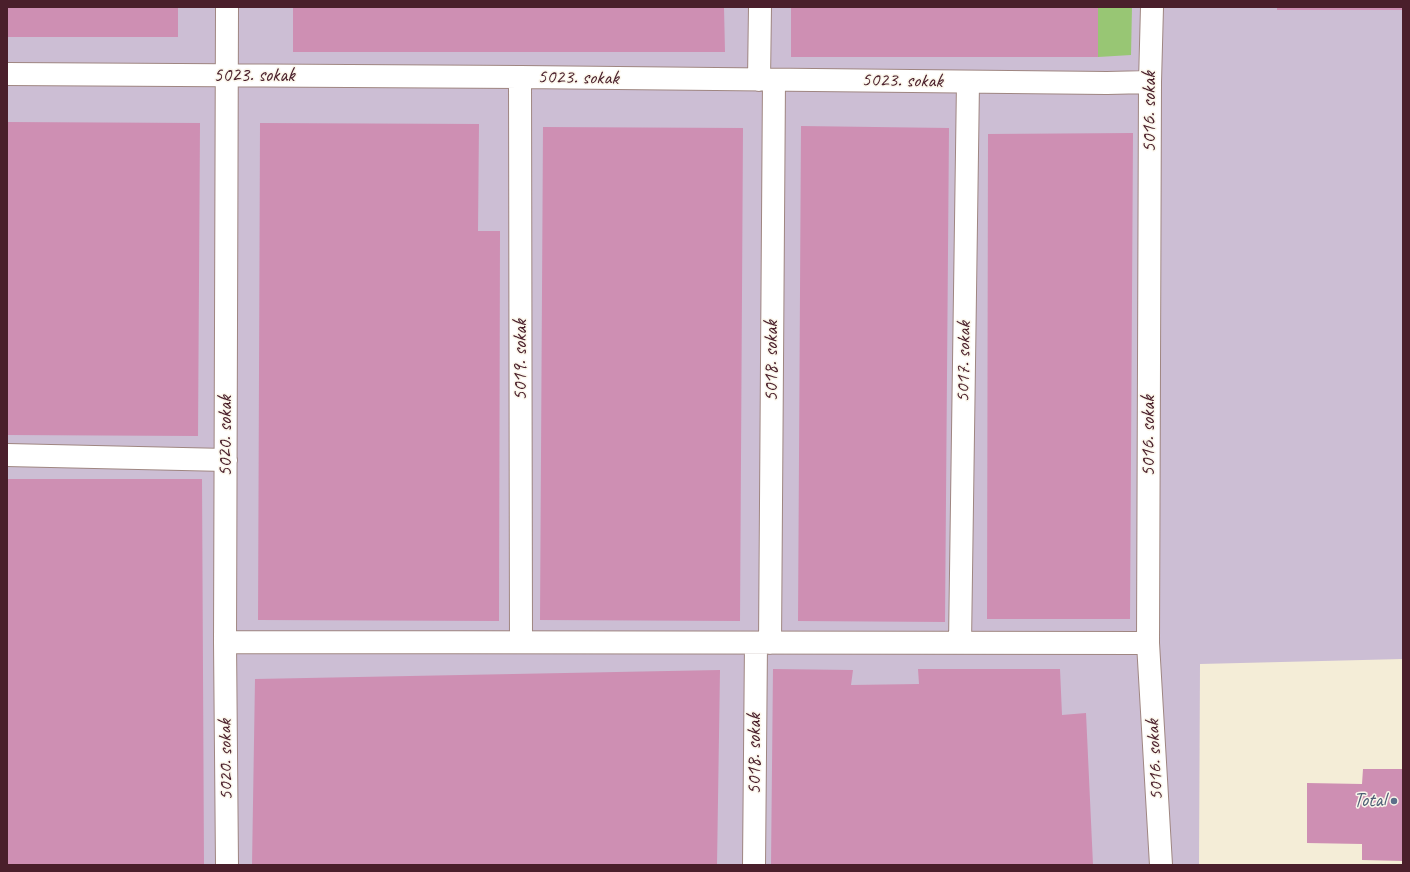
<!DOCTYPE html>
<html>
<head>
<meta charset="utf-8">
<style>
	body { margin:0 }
	#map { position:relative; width:1410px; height:872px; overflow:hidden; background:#f4edd7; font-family:Caveat,sans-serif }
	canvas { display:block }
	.frame { position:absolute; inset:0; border:8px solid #4a1f2b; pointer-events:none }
</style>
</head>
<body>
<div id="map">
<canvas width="1410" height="872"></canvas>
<div class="frame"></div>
</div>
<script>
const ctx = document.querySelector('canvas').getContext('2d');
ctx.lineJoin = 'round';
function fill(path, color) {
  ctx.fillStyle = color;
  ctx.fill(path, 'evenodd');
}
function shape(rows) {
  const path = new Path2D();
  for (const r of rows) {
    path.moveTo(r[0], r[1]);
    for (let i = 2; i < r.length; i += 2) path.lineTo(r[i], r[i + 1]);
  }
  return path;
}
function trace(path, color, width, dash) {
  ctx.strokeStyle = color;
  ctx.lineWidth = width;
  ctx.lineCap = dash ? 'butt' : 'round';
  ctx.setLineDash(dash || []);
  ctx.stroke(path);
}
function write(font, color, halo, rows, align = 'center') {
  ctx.font = font + ' Caveat,sans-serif';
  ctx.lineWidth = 3;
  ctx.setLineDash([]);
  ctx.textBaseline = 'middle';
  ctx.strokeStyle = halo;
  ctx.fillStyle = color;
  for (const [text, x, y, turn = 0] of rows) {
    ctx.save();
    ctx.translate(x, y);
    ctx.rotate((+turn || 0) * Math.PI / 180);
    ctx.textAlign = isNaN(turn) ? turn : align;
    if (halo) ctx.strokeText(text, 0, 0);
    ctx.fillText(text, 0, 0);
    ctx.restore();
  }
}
const industrial = shape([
	[7,7,1403,7,1403,659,1200,664,1199,865,7,865]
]);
const green = shape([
	[1098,7,1132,7,1131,55,1098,57]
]);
const building = shape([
	[7,7,178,7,178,37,7,37],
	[293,7,724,7,725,52,293,52],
	[791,7,1098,7,1098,57,791,57],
	[1277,7,1403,7,1403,10,1277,10],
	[7,122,200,123,198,436,7,435],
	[260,123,479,124,478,231,500,231,499,621,258,620],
	[801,126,949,128,945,622,798,621],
	[543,127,743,128,740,621,540,620],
	[1133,133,1130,619,987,619,988,134],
	[7,479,202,479,204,865,7,865],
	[773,669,853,670,851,685,919,684,918,669,1060,669,1062,715,1086,713,1093,865,771,865],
	[720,670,717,865,252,865,255,679],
	[1363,769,1403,769,1403,861,1362,860,1362,844,1307,843,1307,783,1362,784]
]);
const street = shape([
	[1152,7,1150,82,1148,643,1161,865],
	[7,74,520,77,1107,83,1150,82],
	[520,77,521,642],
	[759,80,760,7],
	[7,455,226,460],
	[225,642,1148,643],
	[770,643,774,80],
	[960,643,968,82],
	[227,865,225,642,227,7],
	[754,865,756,643]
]);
const markers = [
	[1394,801,4,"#5c6f8a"]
];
const streetNames = [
	["5023. sokak",254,76],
	["5023. sokak",578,78,1],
	["5023. sokak",902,81,1],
	["5016. sokak",1150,112,-90],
	["5019. sokak",521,360,-90],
	["5018. sokak",772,361,-90],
	["5017. sokak",964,362,-89],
	["5020. sokak",226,436,-90],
	["5016. sokak",1149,436,-90],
	["5018. sokak",755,754,-90],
	["5020. sokak",226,760,-91],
	["5016. sokak",1155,760,-93]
];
const serviceNames = [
	["Total",1386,801]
];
fill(industrial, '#ccbed4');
fill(green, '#98c674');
fill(building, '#ce8fb3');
trace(street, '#9f8681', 24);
trace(street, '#fff', 22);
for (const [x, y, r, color] of markers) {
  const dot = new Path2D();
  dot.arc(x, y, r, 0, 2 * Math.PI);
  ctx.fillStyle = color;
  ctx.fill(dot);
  trace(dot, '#fbf7ec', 1.5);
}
write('20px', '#4a1f2b', '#fbf7ec', streetNames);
write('20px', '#4e5e75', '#fbf7ec', serviceNames, 'right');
</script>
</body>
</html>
